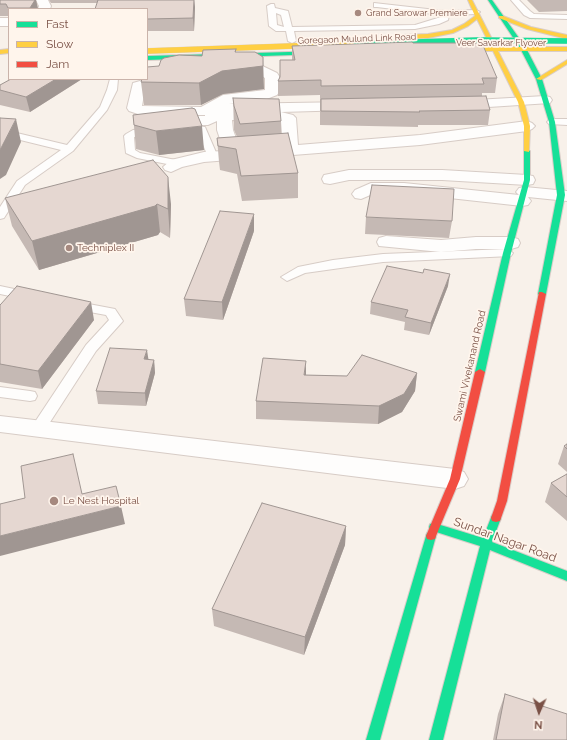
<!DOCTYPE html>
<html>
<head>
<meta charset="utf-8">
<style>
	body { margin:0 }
	#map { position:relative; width:567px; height:740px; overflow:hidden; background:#f8f1ea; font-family:Raleway,sans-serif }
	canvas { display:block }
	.legend { position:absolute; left:8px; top:8px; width:140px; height:72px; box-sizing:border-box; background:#fff5ec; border:1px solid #cab3aa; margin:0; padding:5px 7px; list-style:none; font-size:12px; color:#7a5146 }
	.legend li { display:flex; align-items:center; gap:8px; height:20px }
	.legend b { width:20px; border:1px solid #cab3aa }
	.north { position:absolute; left:519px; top:692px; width:40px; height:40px; -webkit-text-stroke:3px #fff5ec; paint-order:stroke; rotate:183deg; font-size:11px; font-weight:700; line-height:16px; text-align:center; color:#7a5146 }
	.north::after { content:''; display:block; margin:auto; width:14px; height:18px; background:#7a5146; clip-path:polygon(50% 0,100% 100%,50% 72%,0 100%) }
</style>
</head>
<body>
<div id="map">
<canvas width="567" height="740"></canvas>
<ul class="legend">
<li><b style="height:5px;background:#16e098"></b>Fast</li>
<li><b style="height:5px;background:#ffcf43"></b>Slow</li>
<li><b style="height:5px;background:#f24e42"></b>Jam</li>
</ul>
<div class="north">N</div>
</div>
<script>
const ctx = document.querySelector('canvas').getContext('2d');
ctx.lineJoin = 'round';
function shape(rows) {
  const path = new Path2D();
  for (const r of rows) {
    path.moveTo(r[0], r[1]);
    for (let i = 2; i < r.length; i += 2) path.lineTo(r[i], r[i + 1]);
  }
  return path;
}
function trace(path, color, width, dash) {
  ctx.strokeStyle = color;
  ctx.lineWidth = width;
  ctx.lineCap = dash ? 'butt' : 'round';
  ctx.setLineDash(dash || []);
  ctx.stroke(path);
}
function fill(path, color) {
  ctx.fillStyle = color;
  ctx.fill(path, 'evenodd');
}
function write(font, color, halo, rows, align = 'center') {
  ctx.font = font + ' Raleway,sans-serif';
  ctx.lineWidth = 3.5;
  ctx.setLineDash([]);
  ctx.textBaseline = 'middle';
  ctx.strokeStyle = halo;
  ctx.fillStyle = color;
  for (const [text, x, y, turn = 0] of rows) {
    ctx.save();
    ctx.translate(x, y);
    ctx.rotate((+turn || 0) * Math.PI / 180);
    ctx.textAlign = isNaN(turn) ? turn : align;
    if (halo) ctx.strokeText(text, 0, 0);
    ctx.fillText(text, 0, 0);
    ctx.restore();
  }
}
const lane = shape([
	[511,0,519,0,530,11,534,14,567,15,567,19,530,18,524,15,511,0],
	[374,3,445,11,476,10,480,12,476,14,449,15,448,20,439,24,415,29,294,31,296,41,292,43,288,41,286,31,276,31,269,26,267,6,271,4,274,4,275,8,288,11,292,27,415,25,441,17,441,15,377,7,374,7,374,3],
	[276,13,281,15,284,27,277,25,276,13],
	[110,79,118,79,117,90,107,110,73,151,25,185,4,218,0,219,0,207,17,181,61,150,0,135,0,129,67,145,100,107,107,90,110,79],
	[552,119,567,119,567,125,549,124,547,122,549,120,552,119],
	[185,125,205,127,218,157,217,159,209,159,208,157,198,132,182,130,180,128,185,125],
	[154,128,157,129,159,131,157,133,134,137,135,150,140,153,181,161,182,163,181,165,177,166,137,158,126,153,124,136,126,134,133,130,154,128],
	[507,249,513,253,511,256,383,262,305,273,287,281,281,277,298,267,333,260,383,254,507,249],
	[0,286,33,293,35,296,29,300,0,294,0,286],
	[73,301,115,309,123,321,96,351,43,433,38,434,33,433,30,429,33,425,86,345,109,320,106,315,68,308,67,305,73,301],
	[0,387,30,391,35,392,37,396,35,400,30,401,0,397,0,387]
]);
const street = shape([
	[36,0,48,0,51,6,50,9,38,9,39,6,36,0],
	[0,18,9,18,9,26,0,26,0,18],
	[252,61,277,73,279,76,279,92,277,95,264,100,229,104,350,102,355,103,357,106,355,109,350,110,281,112,293,115,296,118,298,145,420,135,527,121,532,123,535,126,532,129,527,131,420,145,204,162,182,167,171,172,165,170,163,167,171,160,204,152,224,151,217,130,217,121,208,125,170,126,165,124,162,121,165,118,170,116,205,116,205,115,141,115,129,111,127,108,133,83,147,79,147,77,157,73,174,69,177,64,182,63,252,61],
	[249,69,265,78,265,90,223,95,201,107,142,106,145,88,166,79,185,75,187,71,249,69],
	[232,120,281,121,283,146,240,149,233,130,232,120],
	[545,96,550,97,552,100,550,103,458,109,453,108,451,105,453,102,458,101,545,96],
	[349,170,442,170,527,175,533,176,535,180,533,184,527,185,442,180,349,180,330,184,324,183,322,179,324,175,349,170],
	[371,183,404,183,519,195,516,192,519,188,525,187,567,191,567,201,528,197,531,201,528,205,522,206,404,193,375,193,361,199,355,198,352,194,355,190,371,183],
	[386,236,441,240,476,237,511,237,518,239,520,243,518,247,511,249,476,249,441,252,379,246,377,242,379,238,386,236],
	[0,416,455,469,464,472,468,479,464,486,455,489,0,432,0,416]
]);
const fast = shape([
	[488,0,492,0,526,48,542,79,555,122,565,195,546,294,542,296,538,294,557,195,549,122,536,79,520,48,488,0],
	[324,51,325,52,322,54,147,60,147,56,324,51],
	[527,149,530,151,530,180,511,253,485,372,480,375,475,372,503,253,524,180,524,151,527,149],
	[496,514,500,515,501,518,492,542,567,571,567,581,490,550,443,740,429,740,480,546,430,530,429,527,430,524,434,523,483,538,492,515,496,514],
	[431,532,435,533,436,536,380,740,366,740,426,536,427,533,431,532]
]);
const slow = shape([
	[468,0,472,0,496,47,567,47,567,51,498,51,524,102,530,126,529,152,524,151,524,126,518,102,493,51,454,51,451,49,454,47,491,47,477,19,468,26,453,33,428,38,403,39,400,37,403,35,428,34,452,30,464,24,475,16,468,0],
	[499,16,503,16,531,27,567,35,567,39,527,29,499,18,499,16],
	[9,49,9,53,0,54,0,50,9,49],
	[567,60,567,64,541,80,536,79,567,60]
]);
const jam = shape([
	[539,292,542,292,546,294,507,501,500,521,496,522,492,521,491,518,497,501,539,292],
	[480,369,485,372,460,479,436,536,435,539,431,540,427,539,426,536,450,479,475,372,480,369]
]);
const fastBridge = shape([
	[351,44,479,40,567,41]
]);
const slowBridge = shape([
	[147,51,351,44]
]);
const wall = shape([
	[0,0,36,0,38,9,9,9,9,16,0,16],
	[49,0,194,0,195,7,194,31,147,31,147,9,97,3,51,3],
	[527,0,567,0,567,11,539,12],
	[413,43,497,78,495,93,482,93,482,96,490,110,488,125,418,125,418,127,320,125,320,95,278,96,278,81,280,78,280,60,292,60,292,46],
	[236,52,264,89,223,94,201,105,144,105,141,82,159,66,202,56],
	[11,79,82,79,30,112,0,105,0,85],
	[233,98,281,121,281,133,298,173,298,198,242,201,237,174,220,170,219,162,217,138,237,137,234,130],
	[133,115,204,150,159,155,136,149],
	[5,198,171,204,170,238,160,232,158,235,39,270,12,226],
	[366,217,452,221,449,238,365,234],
	[254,231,223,320,186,316,184,299],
	[448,286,429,335,404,330,405,322,370,314,371,302],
	[0,305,94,320,42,389,0,382],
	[148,360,154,360,155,373,146,406,98,404,96,391],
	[417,373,415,391,402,412,378,424,256,419,256,401,306,375,347,376],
	[567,444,567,472,558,464,564,446],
	[567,474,567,521,545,502,551,483],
	[346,526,345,545,304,655,214,626,212,609],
	[505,694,567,740,493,740,498,714]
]);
const shadedWall = shape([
	[35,0,36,0,38,9,30,9,30,8],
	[194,0,195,7,194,31,193,18],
	[236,49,236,69,263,57,264,89,223,94,201,105,199,83,235,52],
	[56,79,82,79,30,112,26,97],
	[16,119,21,142,6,175,0,179,0,150],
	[202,126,204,150,159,155,156,131],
	[168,177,171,204,170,238,168,209],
	[157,204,160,232,158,235,39,270,32,241],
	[254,214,254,231,223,320,222,302],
	[450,274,448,286,429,335,431,323],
	[91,302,94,320,42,389,38,371],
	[147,350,149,363,144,359],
	[154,360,155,373,146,406,145,393],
	[306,361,306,379,304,375],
	[417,373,415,391,402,412,378,424,379,406],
	[121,506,125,524,0,556,0,536],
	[346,526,345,545,304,655,305,637]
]);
const building = shape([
	[0,0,35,0,30,8,8,8,6,4,0,4,0,0],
	[98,0,194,0,193,18,147,19,147,9,95,9,98,0],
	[412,42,413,43,482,43,497,78,482,78,484,84,321,86,321,80,278,81,280,77,280,60,295,60,292,46,412,42],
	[236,49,235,52,255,52,263,57,263,66,222,71,199,83,141,82,142,79,147,79,147,67,159,66,161,60,164,58,179,55,202,56,203,50,236,49],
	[11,79,56,79,26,97,0,90,0,85,11,79],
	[486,96,490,110,419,111,420,112,321,111,321,99,486,96],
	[233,98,279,99,281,121,240,124,234,106,233,98],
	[192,108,195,109,202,126,156,131,134,125,133,115,192,108],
	[0,118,16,119,0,150,0,118],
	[288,133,298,173,241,176,236,149,218,146,217,138,288,133],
	[153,160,168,177,168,209,157,204,155,206,32,241,5,198,153,160],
	[372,185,454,189,452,221,366,217,372,185],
	[220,211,254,214,222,302,184,299,220,211],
	[387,266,423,273,424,269,450,274,431,323,405,317,408,310,371,302,387,266],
	[17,286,91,302,38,371,0,364,0,305,1,304,17,286],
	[110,348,147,350,144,359,154,360,145,393,96,391,110,348],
	[362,355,417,373,404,394,379,406,256,401,263,358,306,361,304,375,347,376,362,355],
	[567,444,567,449,564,446,567,444],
	[73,454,82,494,116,486,121,506,0,536,0,504,25,498,21,466,73,454],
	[567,474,567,497,551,483,567,474],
	[262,503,346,526,305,637,212,609,262,503],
	[505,694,567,714,567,740,496,740,505,694]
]);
const markers = [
	[358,13,4,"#a6897f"],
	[69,248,4,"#a6897f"],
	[54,501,5,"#a6897f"]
];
const farPoinames = [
	["Grand Sarowar Premiere",366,13]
];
const farStreetnames = [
	["Goregaon Mulund Link Road",357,39,-2],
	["Veer Savarkar Flyover",501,43]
];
const poiNames = [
	["Techniplex II",77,248],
	["Le Nest Hospital",63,501]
];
const streetNames = [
	["Swami Vivekanand Road",470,366,-77]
];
const nearStreetnames = [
	["Sundar Nagar Road",505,540,20]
];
trace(lane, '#d7ccc6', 2);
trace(street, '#d7ccc6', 2);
trace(fast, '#d9cdc8', 2);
trace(slow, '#d9cdc8', 2);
trace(jam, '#d9cdc8', 2);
fill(lane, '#fefdfc');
fill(street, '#fefdfc');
fill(fast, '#16e098');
fill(slow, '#ffcf43');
fill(jam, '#f24e42');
trace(fastBridge, '#d9cdc8', 6, []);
trace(slowBridge, '#d9cdc8', 6, []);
trace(fastBridge, '#16e098', 5.5);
trace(slowBridge, '#ffcf43', 5.5);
fill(wall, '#c5b9b4');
fill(shadedWall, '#a09692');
fill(building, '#e5d7d1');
trace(building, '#a09692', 1);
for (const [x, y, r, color] of markers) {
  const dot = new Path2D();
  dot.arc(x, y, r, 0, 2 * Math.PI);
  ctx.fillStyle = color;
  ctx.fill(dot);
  trace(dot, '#fff5ec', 1.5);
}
write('9px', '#7a5146', '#fff5ec', farPoinames, 'left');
write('9px', '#7a5146', '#fff5ec', farStreetnames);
write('10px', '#7a5146', '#fff5ec', poiNames, 'left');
write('10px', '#7a5146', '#fff5ec', streetNames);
write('12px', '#7a5146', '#fff5ec', nearStreetnames);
</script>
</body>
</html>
